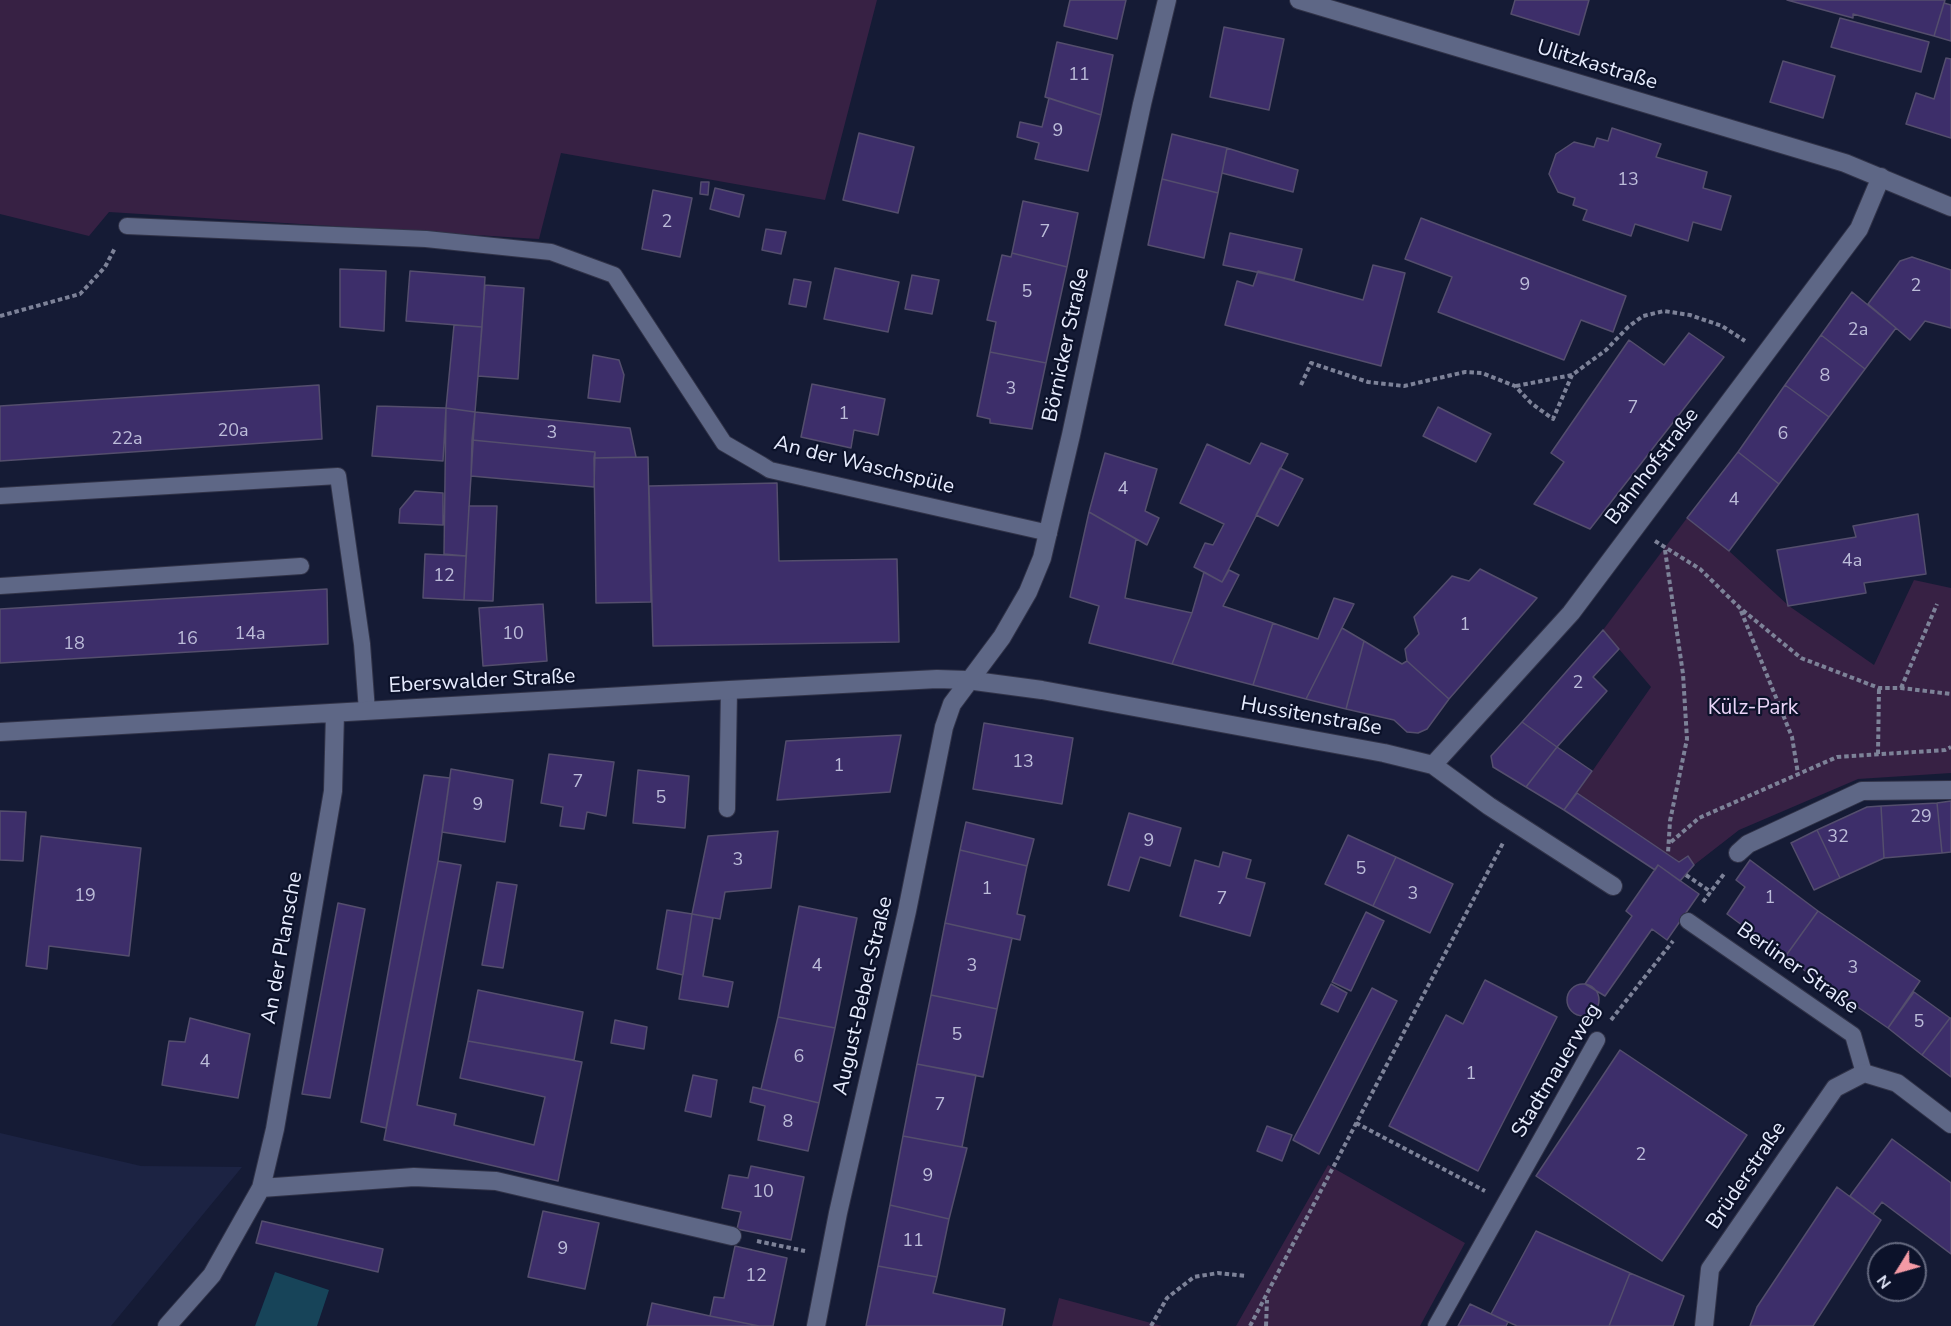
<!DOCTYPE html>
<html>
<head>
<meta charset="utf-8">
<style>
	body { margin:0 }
	#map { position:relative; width:1951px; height:1326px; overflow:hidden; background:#151b35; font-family:"Nunito Sans",sans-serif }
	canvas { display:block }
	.north { position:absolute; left:1867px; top:1242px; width:60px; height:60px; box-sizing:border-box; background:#0c122a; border:2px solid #64697f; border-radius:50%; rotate:233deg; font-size:16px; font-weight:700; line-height:24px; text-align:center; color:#e7ecfe }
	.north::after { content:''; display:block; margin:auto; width:21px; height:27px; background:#f49aa5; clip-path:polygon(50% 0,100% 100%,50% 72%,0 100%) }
</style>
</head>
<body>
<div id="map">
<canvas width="1951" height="1326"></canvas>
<div class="north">N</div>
</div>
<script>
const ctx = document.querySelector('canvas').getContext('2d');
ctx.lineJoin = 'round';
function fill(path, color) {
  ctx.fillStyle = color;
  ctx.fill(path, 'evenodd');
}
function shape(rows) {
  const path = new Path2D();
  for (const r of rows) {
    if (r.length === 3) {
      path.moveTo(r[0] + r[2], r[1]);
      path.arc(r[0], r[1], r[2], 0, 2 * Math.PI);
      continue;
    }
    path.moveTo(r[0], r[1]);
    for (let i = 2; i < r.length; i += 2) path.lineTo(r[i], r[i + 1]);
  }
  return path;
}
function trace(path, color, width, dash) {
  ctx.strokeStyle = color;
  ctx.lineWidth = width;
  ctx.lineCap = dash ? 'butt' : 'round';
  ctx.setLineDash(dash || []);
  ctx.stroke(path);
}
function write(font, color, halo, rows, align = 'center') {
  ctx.font = font + ' "Nunito Sans",sans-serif';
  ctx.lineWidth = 4.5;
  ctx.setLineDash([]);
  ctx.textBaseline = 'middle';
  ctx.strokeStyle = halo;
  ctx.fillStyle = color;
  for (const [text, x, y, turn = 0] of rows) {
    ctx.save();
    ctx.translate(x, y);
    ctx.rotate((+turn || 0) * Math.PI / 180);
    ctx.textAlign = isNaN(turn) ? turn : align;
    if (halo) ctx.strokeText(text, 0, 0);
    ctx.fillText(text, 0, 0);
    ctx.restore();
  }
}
const built = shape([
	[0,1133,141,1166,242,1167,111,1326,0,1326]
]);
const green = shape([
	[0,0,877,0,825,200,561,153,539,239,109,212,89,236,0,214],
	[1687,518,1729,551,1789,606,1874,665,1914,580,1951,588,1951,773,1858,779,1739,830,1694,865,1688,857,1679,862,1577,793,1651,687,1603,630],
	[1328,1165,1465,1243,1420,1326,1236,1326],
	[1059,1298,1162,1326,1052,1326]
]);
const water = shape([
	[275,1272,329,1290,317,1326,255,1326]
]);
const building = shape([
	[1070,0,1126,0,1117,39,1064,26,1070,0],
	[1515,0,1589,0,1579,35,1511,14,1515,0],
	[1787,0,1945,0,1934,36,1853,14,1853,18,1787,0],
	[1944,3,1951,5,1951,41,1934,36,1944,3],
	[1840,18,1929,42,1921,72,1831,47,1840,18],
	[1224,27,1284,39,1269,110,1210,97,1224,27],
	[1057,42,1113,55,1101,115,1045,97,1057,42],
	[1946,58,1951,59,1951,138,1906,124,1916,93,1934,99,1946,58],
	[1783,61,1835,76,1823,118,1770,102,1783,61],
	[1049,98,1101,115,1088,171,1035,159,1039,143,1017,137,1020,122,1042,127,1049,98],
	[1612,128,1661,144,1656,157,1707,172,1703,188,1731,196,1721,230,1693,222,1688,241,1635,224,1631,236,1583,220,1587,210,1573,205,1575,198,1558,192,1549,174,1556,154,1574,142,1594,147,1597,138,1608,141,1612,128],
	[859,133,914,147,898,213,843,200,859,133],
	[1172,134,1227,148,1218,193,1162,179,1172,134],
	[1227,148,1298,170,1293,192,1222,173,1227,148],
	[1162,179,1218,193,1204,258,1148,245,1162,179],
	[701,182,709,182,708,195,700,194,701,182],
	[715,188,744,195,739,217,710,209,715,188],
	[653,190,692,198,680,257,642,249,653,190],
	[1023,201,1078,213,1067,267,1012,253,1023,201],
	[1421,218,1626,296,1613,332,1581,320,1564,360,1438,312,1452,277,1405,259,1421,218],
	[766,229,786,232,781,254,762,250,766,229],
	[1230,233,1302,249,1294,280,1223,265,1230,233],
	[1012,253,1067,267,1046,363,990,352,996,322,987,320,1002,255,1011,257,1012,253],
	[1912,257,1951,270,1951,328,1925,321,1910,340,1868,304,1900,261,1912,257],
	[1373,265,1405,273,1381,366,1225,325,1237,281,1253,286,1258,271,1363,300,1373,265],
	[835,268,899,282,888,332,824,319,835,268],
	[340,269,386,271,384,331,340,327,340,269],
	[410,271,485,277,482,327,406,321,410,271],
	[912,275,939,280,932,314,905,309,912,275],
	[794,279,811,282,806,307,789,304,794,279],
	[485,285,524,288,518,379,478,376,485,285],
	[1852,292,1896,328,1865,369,1821,335,1852,292],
	[454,325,482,327,475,412,446,408,454,325],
	[1689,333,1724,357,1590,529,1534,504,1564,462,1551,453,1629,340,1664,365,1689,333],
	[1821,335,1865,369,1829,417,1785,385,1821,335],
	[990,352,1046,363,1032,429,990,423,990,419,977,416,990,352],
	[593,355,619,360,624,375,620,402,588,398,593,355],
	[812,384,885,399,878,435,854,430,851,448,801,437,812,384],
	[319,385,322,439,0,461,0,406,319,385],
	[1785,385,1829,417,1779,484,1738,452,1785,385],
	[377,406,446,408,443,461,372,456,377,406],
	[1438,407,1491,434,1476,462,1423,436,1438,407],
	[446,408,475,412,466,556,444,554,446,408],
	[475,412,630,428,636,457,594,458,595,452,472,440,475,412],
	[472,440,595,452,594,487,471,476,472,440],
	[1261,443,1288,454,1222,582,1194,567,1205,543,1213,545,1224,524,1180,503,1207,444,1250,464,1261,443],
	[1738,452,1779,484,1729,551,1687,518,1738,452],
	[1105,453,1157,469,1145,511,1159,518,1147,545,1089,512,1105,453],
	[648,457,651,602,596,603,594,458,648,457],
	[1280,468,1303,479,1278,526,1256,515,1280,468],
	[777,483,779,561,897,559,899,642,653,646,649,486,777,483],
	[415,491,443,493,443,525,399,523,400,509,415,491],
	[469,506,497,506,493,601,464,600,469,506],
	[1089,512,1136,539,1125,598,1192,613,1172,664,1089,643,1099,606,1070,597,1089,512],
	[1918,514,1926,574,1864,583,1866,593,1788,606,1777,550,1856,537,1853,526,1918,514],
	[425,554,466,556,464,600,423,598,425,554],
	[1480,569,1537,598,1449,699,1407,661,1405,649,1419,634,1414,617,1452,576,1469,581,1480,569],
	[1229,570,1239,575,1223,606,1273,623,1253,685,1172,664,1192,613,1204,572,1222,582,1229,570],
	[327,589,328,644,0,663,0,609,327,589],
	[1334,598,1354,604,1306,699,1253,685,1273,623,1318,639,1334,598],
	[543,604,547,661,483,666,479,608,543,604],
	[1342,628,1364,641,1346,709,1306,699,1342,628],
	[1603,630,1619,649,1593,677,1607,691,1557,747,1522,722,1603,630],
	[1364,641,1402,664,1407,661,1449,699,1427,729,1418,733,1407,732,1394,720,1346,709,1364,641],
	[1522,722,1557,747,1526,787,1493,767,1491,756,1522,722],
	[984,723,1073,738,1062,804,973,789,984,723],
	[901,735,890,792,777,800,786,741,901,735],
	[1557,747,1592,771,1564,810,1526,787,1557,747],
	[549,754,614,762,606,816,587,812,584,829,560,826,563,807,541,803,549,754],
	[451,769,513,780,505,842,442,832,451,769],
	[638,770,689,776,685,828,633,823,638,770],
	[424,775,450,778,438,861,386,1128,361,1122,424,775],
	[1577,793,1679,862,1688,856,1694,865,1680,881,1658,865,1655,870,1564,810,1577,793],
	[1951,801,1951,852,1942,853,1937,803,1951,801],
	[1937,803,1942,853,1884,858,1881,806,1937,803],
	[1881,806,1884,858,1840,878,1817,830,1867,807,1881,806],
	[0,811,26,812,23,861,0,860,0,811],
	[1129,813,1181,828,1170,866,1140,857,1129,891,1108,885,1129,813],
	[966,822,1034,839,1027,866,960,850,966,822],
	[1817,830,1840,878,1814,890,1791,843,1817,830],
	[778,831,771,888,725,892,720,919,692,914,708,836,778,831],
	[1348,835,1396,857,1373,906,1325,884,1348,835],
	[41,836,141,848,129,956,49,946,47,969,26,966,41,836],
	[960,850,1027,866,1017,914,1025,916,1020,940,945,923,960,850],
	[1223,852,1251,860,1246,878,1265,883,1250,936,1180,916,1195,860,1219,867,1223,852],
	[1396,857,1453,884,1430,933,1373,906,1396,857],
	[1750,860,1818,911,1785,957,1727,914,1745,887,1736,880,1750,860],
	[438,861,461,865,417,1105,456,1114,454,1125,534,1145,545,1097,460,1078,468,1041,582,1062,558,1181,384,1140,438,861],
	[1658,865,1699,894,1667,940,1652,929,1605,996,1585,984,1632,916,1626,911,1658,865],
	[497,882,517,885,503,968,482,965,497,882],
	[338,903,365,909,330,1098,302,1094,338,903],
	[799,906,857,918,835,1028,778,1017,799,906],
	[667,910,692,914,683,975,657,969,667,910],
	[1818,911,1920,981,1888,1028,1785,957,1818,911],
	[1366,912,1384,921,1351,991,1332,982,1366,912],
	[692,914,713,918,703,976,733,982,728,1007,679,999,692,914],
	[945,923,1012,938,997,1009,931,995,945,923],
	[1485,980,1557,1017,1478,1171,1389,1126,1446,1015,1463,1024,1485,980],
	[1331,984,1347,993,1338,1012,1321,1004,1331,984],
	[1583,1000,16],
	[1372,988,1397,1001,1319,1154,1293,1140,1372,988],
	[478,990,583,1012,574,1060,468,1041,478,990],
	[1914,992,1950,1018,1922,1055,1888,1028,1914,992],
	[931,995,997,1009,983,1077,917,1064,931,995],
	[778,1017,835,1028,819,1103,761,1089,778,1017],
	[190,1018,250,1034,238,1098,162,1085,169,1041,185,1042,190,1018],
	[1950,1018,1951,1018,1951,1077,1922,1055,1950,1018],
	[615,1020,647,1027,644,1049,611,1043,615,1020],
	[1620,1050,1747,1135,1662,1261,1536,1176,1620,1050],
	[917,1064,976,1075,962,1147,903,1136,917,1064],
	[693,1075,717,1080,711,1117,685,1111,693,1075],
	[753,1087,819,1103,808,1151,758,1140,765,1106,750,1102,753,1087],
	[1267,1126,1292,1135,1282,1161,1257,1151,1267,1126],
	[903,1136,967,1148,949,1219,890,1205,903,1136],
	[1892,1139,1951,1183,1951,1254,1882,1202,1873,1214,1850,1196,1892,1139],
	[751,1166,804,1177,791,1240,737,1229,741,1212,722,1208,729,1175,748,1178,751,1166],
	[1837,1187,1881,1220,1813,1326,1750,1326,1757,1307,1837,1187],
	[890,1205,949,1219,937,1277,878,1266,890,1205],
	[543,1211,599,1223,585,1289,528,1277,543,1211],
	[262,1221,383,1249,378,1272,256,1243,262,1221],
	[1536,1231,1630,1273,1609,1326,1517,1326,1491,1314,1536,1231],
	[735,1246,787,1258,773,1326,759,1326,710,1316,714,1297,724,1298,735,1246],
	[878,1266,937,1277,933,1293,1005,1309,1002,1326,866,1326,878,1266],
	[1630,1273,1684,1296,1673,1326,1609,1326,1630,1273],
	[652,1303,710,1316,759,1326,647,1326,652,1303],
	[1470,1304,1508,1322,1506,1326,1458,1326,1470,1304]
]);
const path = shape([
	[0,316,80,294,105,267,115,248],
	[1301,385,1311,363,1368,382,1404,386,1465,372,1482,373,1515,386,1531,403,1553,419,1572,375],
	[1516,386,1572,375,1606,350,1628,327,1643,316,1664,311,1690,315,1722,326,1745,341],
	[1655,541,1700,569,1740,608,1801,658,1879,688,1901,688,1951,694],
	[1665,550,1683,674,1687,739,1670,821,1668,853],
	[1741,611,1792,737,1798,774],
	[1901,688,1937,604],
	[1878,754,1879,688],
	[1671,842,1699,818,1837,757,1945,750,1951,747],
	[1686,875,1711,892],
	[1703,902,1724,874],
	[1611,1020,1673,941],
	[1356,1123,1485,1191],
	[757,1241,805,1251],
	[1151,1326,1167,1298,1194,1277,1218,1273,1246,1276],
	[1250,1326,1503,843],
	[1266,1326,1267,1300]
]);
const service = shape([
	[127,226,426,239,551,252,614,275,724,443,762,465,770,470,1049,533],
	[0,496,338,476,362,644,367,711],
	[0,586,301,566],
	[727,809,729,690],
	[1688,921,1853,1035,1864,1073],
	[1436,1326,1597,1040]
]);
const minor = shape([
	[1299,0,1845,163,1951,207],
	[0,732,729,690,937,679,967,680,1042,690,1384,753,1433,765,1489,806,1613,886],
	[1433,765,1571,613,1859,229,1881,177],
	[1738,853,1748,844,1862,791,1951,790],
	[261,1188,414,1177,496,1181,732,1236],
	[167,1326,212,1275,261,1188,275,1129,333,791,335,713],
	[1704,1326,1710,1269,1835,1088,1864,1073,1897,1083,1951,1124]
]);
const secondary = shape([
	[816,1326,838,1213,907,911,944,727,952,704,1002,637,1028,592,1042,558,1071,435,1142,104,1167,0]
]);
const numberNames = [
	["11",1079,76],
	["9",1058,132],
	["13",1628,181],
	["2",667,223],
	["7",1045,233],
	["9",1525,286],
	["2",1916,287],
	["5",1027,293],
	["2a",1858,331],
	["8",1825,377],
	["3",1011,390],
	["7",1633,409],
	["1",844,415],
	["20a",233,432],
	["3",552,434],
	["6",1783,435],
	["22a",127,440],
	["4",1123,490],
	["4",1734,501],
	["4a",1852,562],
	["12",444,577],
	["1",1465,626],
	["14a",250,635],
	["10",513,635],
	["16",187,640],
	["18",74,645],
	["2",1578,684],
	["13",1023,763],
	["1",839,767],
	["7",578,783],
	["5",661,799],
	["9",478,806],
	["29",1921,818],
	["32",1838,838],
	["9",1149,842],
	["3",738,861],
	["5",1361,870],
	["1",987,890],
	["3",1413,895],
	["19",85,897],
	["1",1770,899],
	["7",1222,900],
	["4",817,967],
	["3",972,967],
	["3",1853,969],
	["5",1919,1023],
	["5",957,1036],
	["6",799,1058],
	["4",205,1063],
	["1",1471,1075],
	["7",940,1106],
	["8",788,1123],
	["2",1641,1156],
	["9",928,1177],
	["10",763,1193],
	["11",913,1242],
	["9",563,1250],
	["12",756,1277]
];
const streetNames = [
	["Ulitzkastraße",1597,66,17],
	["Börnicker Straße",1067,345,-78],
	["An der Waschspüle",864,466,14],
	["Bahnhofstraße",1653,467,-53],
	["Eberswalder Straße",482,682,-3],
	["Hussitenstraße",1311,717,10],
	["An der Plansche",283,948,-80],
	["Berliner Straße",1797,969,35],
	["August-Bebel-Straße",864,996,-77],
	["Stadtmauerweg",1557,1071,-59],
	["Brüderstraße",1747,1176,-56]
];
const parkNames = [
	["Külz-Park",1753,709]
];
fill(built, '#1c2343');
fill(green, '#372144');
fill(water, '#174459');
fill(building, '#3d2e6a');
trace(building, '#544e6d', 1.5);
trace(service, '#313348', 18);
trace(minor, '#313348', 20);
trace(secondary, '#313348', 20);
trace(path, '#7d8298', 4, [4.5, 3]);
trace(service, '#5e6786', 16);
trace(minor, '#5e6786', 18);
trace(secondary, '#5e6786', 18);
write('18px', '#bcbcd9', null, numberNames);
write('21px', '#e7ecfe', '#0c122a', streetNames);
write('21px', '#ead5f8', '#0c122a', parkNames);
</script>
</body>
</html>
